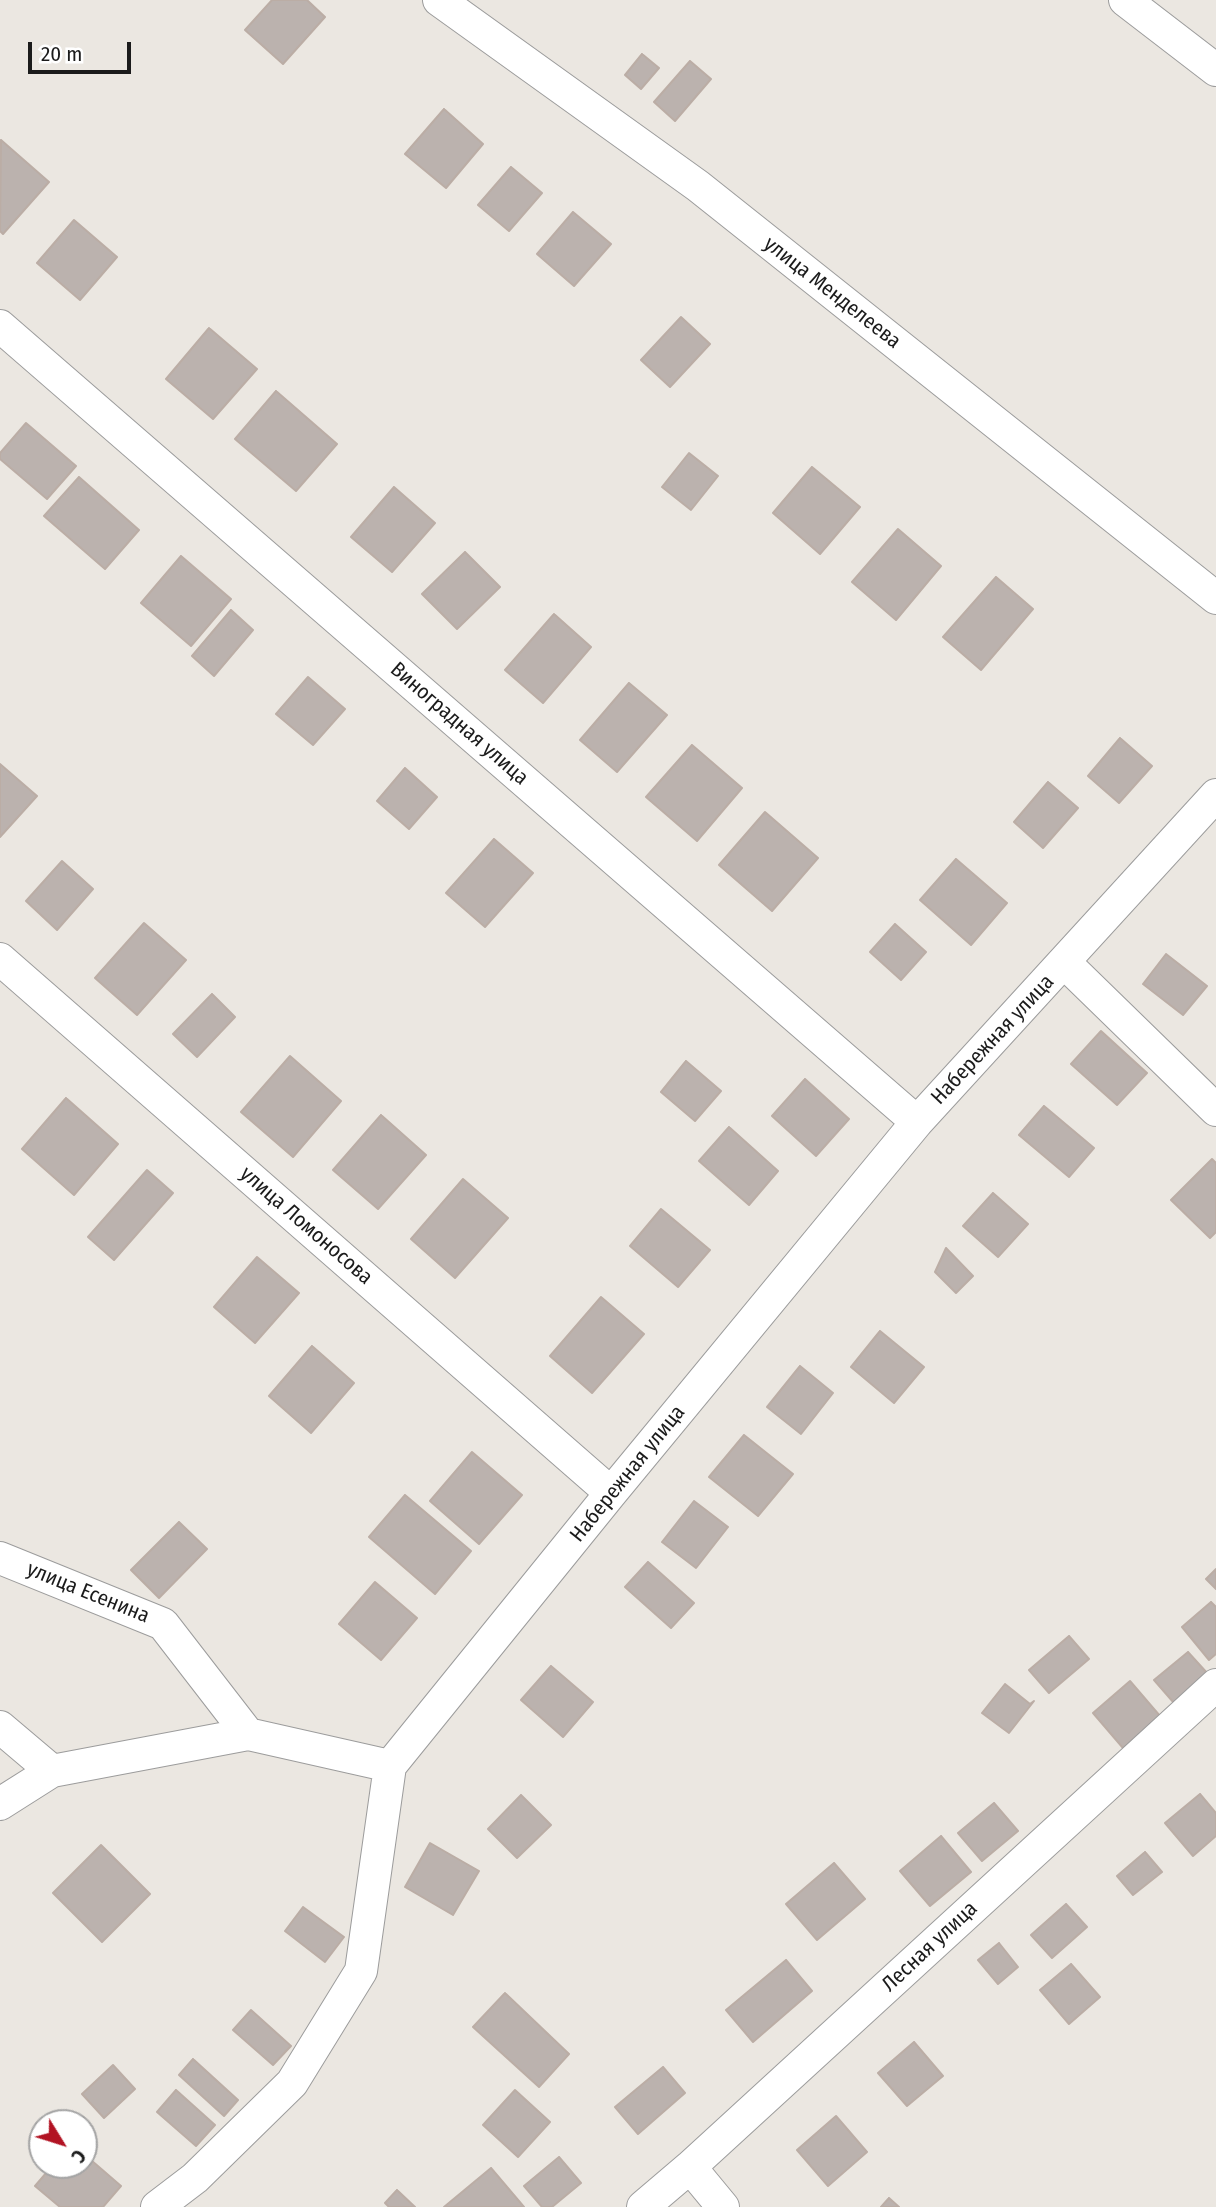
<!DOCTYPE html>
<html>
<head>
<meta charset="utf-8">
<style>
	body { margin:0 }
	#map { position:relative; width:1216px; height:2207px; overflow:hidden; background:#ebe7e1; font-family:"Fira Sans Condensed",sans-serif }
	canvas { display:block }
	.north { position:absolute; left:28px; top:2109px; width:70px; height:70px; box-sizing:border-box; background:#fff; border:2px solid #a4a4a4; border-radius:50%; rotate:128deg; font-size:19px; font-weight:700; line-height:28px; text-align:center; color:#1b1b1b }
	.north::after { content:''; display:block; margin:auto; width:24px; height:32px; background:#b21323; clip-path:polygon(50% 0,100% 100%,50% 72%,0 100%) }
	.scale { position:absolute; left:28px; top:42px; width:103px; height:32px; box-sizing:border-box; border:4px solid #1b1b1b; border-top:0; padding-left:9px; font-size:21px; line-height:24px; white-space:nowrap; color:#1b1b1b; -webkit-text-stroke:5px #fff; paint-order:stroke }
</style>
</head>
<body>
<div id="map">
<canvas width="1216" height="2207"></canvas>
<div class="north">С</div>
<div class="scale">20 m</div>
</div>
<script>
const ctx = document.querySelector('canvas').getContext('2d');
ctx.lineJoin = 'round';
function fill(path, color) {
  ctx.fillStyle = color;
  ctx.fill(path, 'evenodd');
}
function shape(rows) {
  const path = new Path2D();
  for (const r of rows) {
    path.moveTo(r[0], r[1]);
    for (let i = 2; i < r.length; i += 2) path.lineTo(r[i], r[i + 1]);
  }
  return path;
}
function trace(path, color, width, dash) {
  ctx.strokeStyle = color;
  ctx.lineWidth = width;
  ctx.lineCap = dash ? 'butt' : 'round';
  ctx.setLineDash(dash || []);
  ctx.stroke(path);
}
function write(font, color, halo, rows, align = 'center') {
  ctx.font = font + ' "Fira Sans Condensed",sans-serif';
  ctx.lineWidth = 6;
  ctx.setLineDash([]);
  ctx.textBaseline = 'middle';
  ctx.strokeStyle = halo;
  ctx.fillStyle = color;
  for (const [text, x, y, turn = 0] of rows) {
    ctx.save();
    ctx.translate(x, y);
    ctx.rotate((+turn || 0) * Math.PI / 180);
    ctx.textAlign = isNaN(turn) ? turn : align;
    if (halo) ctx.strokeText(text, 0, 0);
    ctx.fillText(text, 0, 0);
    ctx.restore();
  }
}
const building = shape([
	[272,0,307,0,325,17,283,64,245,30,272,0],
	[642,54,659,68,641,89,625,75,642,54],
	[690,61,711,79,675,121,654,102,690,61],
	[444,109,483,144,446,188,405,154,444,109],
	[1,140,49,182,3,234,0,231,1,140],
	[511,167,542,193,509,231,478,205,511,167],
	[573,212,611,244,574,286,537,254,573,212],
	[74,220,117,257,80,300,37,263,74,220],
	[681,317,710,344,670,387,641,360,681,317],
	[209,328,257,369,213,419,166,379,209,328],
	[276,391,337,444,296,491,235,439,276,391],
	[26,423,76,466,47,499,0,459,0,453,26,423],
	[689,453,718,476,691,510,662,487,689,453],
	[812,467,860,507,820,554,773,513,812,467],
	[79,477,139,530,105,569,44,516,79,477],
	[394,487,435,523,392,572,351,537,394,487],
	[898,529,941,566,896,620,852,582,898,529],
	[465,552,500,587,457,629,422,594,465,552],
	[181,556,231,599,191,646,141,603,181,556],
	[996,577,1033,609,981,670,943,637,996,577],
	[231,610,253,630,214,676,192,656,231,610],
	[554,614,591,647,543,703,505,670,554,614],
	[308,677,345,709,313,745,276,714,308,677],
	[629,683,667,715,617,772,580,740,629,683],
	[1120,738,1152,766,1119,803,1088,776,1120,738],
	[692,745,742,788,697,841,646,797,692,745],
	[0,764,37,796,0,837,0,764],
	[405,768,437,797,409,829,377,801,405,768],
	[1048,782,1078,808,1043,848,1014,822,1048,782],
	[765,812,818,858,772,911,719,865,765,812],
	[494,839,533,873,485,927,446,893,494,839],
	[956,859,1007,903,971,945,920,900,956,859],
	[62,861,93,889,57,930,26,901,62,861],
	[144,923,186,960,137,1015,95,978,144,923],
	[895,924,926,952,901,980,870,952,895,924],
	[1166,954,1207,986,1183,1015,1143,984,1166,954],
	[212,994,235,1017,197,1057,173,1034,212,994],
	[1101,1031,1147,1073,1117,1105,1071,1064,1101,1031],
	[290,1056,341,1101,293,1157,241,1112,290,1056],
	[686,1061,721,1091,695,1121,661,1092,686,1061],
	[805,1079,849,1119,816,1156,772,1116,805,1079],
	[66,1098,118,1144,74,1195,22,1149,66,1098],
	[1044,1106,1094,1148,1069,1177,1019,1135,1044,1106],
	[381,1115,426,1155,378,1209,333,1170,381,1115],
	[729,1127,778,1171,749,1205,699,1161,729,1127],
	[1212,1159,1216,1163,1216,1232,1210,1238,1171,1200,1212,1159],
	[147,1170,173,1193,114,1260,88,1237,147,1170],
	[463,1179,508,1218,455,1278,411,1239,463,1179],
	[993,1193,1028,1224,998,1257,963,1226,993,1193],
	[661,1209,710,1250,678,1287,630,1246,661,1209],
	[946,1248,973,1276,956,1293,935,1272,946,1248],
	[257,1257,299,1293,255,1343,214,1307,257,1257],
	[601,1297,644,1334,592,1393,550,1356,601,1297],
	[880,1331,924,1367,894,1403,851,1367,880,1331],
	[312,1346,354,1383,311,1433,269,1396,312,1346],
	[800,1366,833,1393,801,1434,767,1407,800,1366],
	[744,1435,793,1474,758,1516,709,1477,744,1435],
	[472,1452,522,1495,479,1544,430,1501,472,1452],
	[405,1495,471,1551,435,1594,369,1537,405,1495],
	[694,1501,728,1527,696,1568,662,1542,694,1501],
	[179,1522,207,1549,159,1598,131,1570,179,1522],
	[648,1562,694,1603,671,1628,625,1587,648,1562],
	[1216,1569,1216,1589,1206,1579,1216,1569],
	[375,1582,417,1618,381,1660,339,1624,375,1582],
	[1211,1602,1216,1607,1216,1654,1209,1660,1182,1627,1211,1602],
	[1069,1636,1089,1659,1049,1693,1029,1670,1069,1636],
	[1188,1652,1208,1674,1174,1703,1154,1680,1188,1652],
	[551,1666,593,1702,563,1737,521,1700,551,1666],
	[1130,1681,1160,1716,1123,1748,1093,1713,1130,1681],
	[1005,1684,1030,1704,1034,1701,1009,1733,982,1713,1005,1684],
	[1200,1794,1216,1813,1216,1836,1193,1856,1165,1823,1200,1794],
	[521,1795,551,1825,517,1858,488,1829,521,1795],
	[994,1803,1018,1831,982,1861,958,1833,994,1803],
	[941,1836,971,1872,930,1906,900,1871,941,1836],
	[430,1843,479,1871,453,1915,405,1887,430,1843],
	[101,1845,150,1894,102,1942,53,1893,101,1845],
	[1145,1852,1162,1872,1133,1895,1117,1876,1145,1852],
	[834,1863,865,1899,817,1940,786,1904,834,1863],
	[1066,1904,1087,1927,1052,1958,1031,1935,1066,1904],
	[303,1907,344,1937,325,1962,285,1931,303,1907],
	[999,1943,1018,1967,998,1984,978,1960,999,1943],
	[786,1960,812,1991,753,2042,726,2010,786,1960],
	[1071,1964,1100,1997,1069,2024,1040,1990,1071,1964],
	[505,1993,569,2054,539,2087,473,2027,505,1993],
	[251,2010,291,2046,273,2065,233,2030,251,2010],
	[914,2042,943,2076,907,2106,878,2073,914,2042],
	[193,2059,238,2100,224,2116,179,2075,193,2059],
	[113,2065,135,2089,104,2118,82,2094,113,2065],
	[663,2067,685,2093,638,2134,615,2107,663,2067],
	[176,2090,215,2125,196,2146,157,2112,176,2090],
	[515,2090,550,2122,518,2157,483,2125,515,2090],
	[836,2116,867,2152,828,2186,797,2150,836,2116],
	[84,2154,121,2186,103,2207,60,2207,35,2186,53,2165,84,2165,84,2154],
	[559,2157,581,2183,552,2207,542,2207,524,2186,559,2157],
	[491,2168,524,2207,444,2207,491,2168],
	[397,2190,415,2207,389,2207,385,2203,397,2190],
	[889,2198,899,2207,881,2207,889,2198]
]);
const street = shape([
	[439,0,698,186,1216,598],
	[1125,0,1216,70],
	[0,326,917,1122],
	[0,959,611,1493],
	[1064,962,1216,1110],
	[0,1558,163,1624,248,1734],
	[0,1727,52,1771],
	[0,1804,52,1771,248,1734,390,1766],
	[690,2167,723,2207],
	[157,2207,195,2178,292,2083,361,1971,390,1766,611,1493,917,1122,1216,795],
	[643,2207,690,2167,1216,1685]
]);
const streetNames = [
	["улица Менделеева",832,293,38],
	["Виноградная улица",459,724,41],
	["Набережная улица",993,1040,-47],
	["улица Ломоносова",306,1226,41],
	["Набережная улица",628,1474,-51],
	["улица Есенина",88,1593,22],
	["Лесная улица",930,1947,-43]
];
fill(building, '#bbb2ae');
trace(building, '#bbada5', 2);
trace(street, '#9c9c9c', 34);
trace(street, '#fff', 32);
write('21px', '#1b1b1b', '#fff', streetNames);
</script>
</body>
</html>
